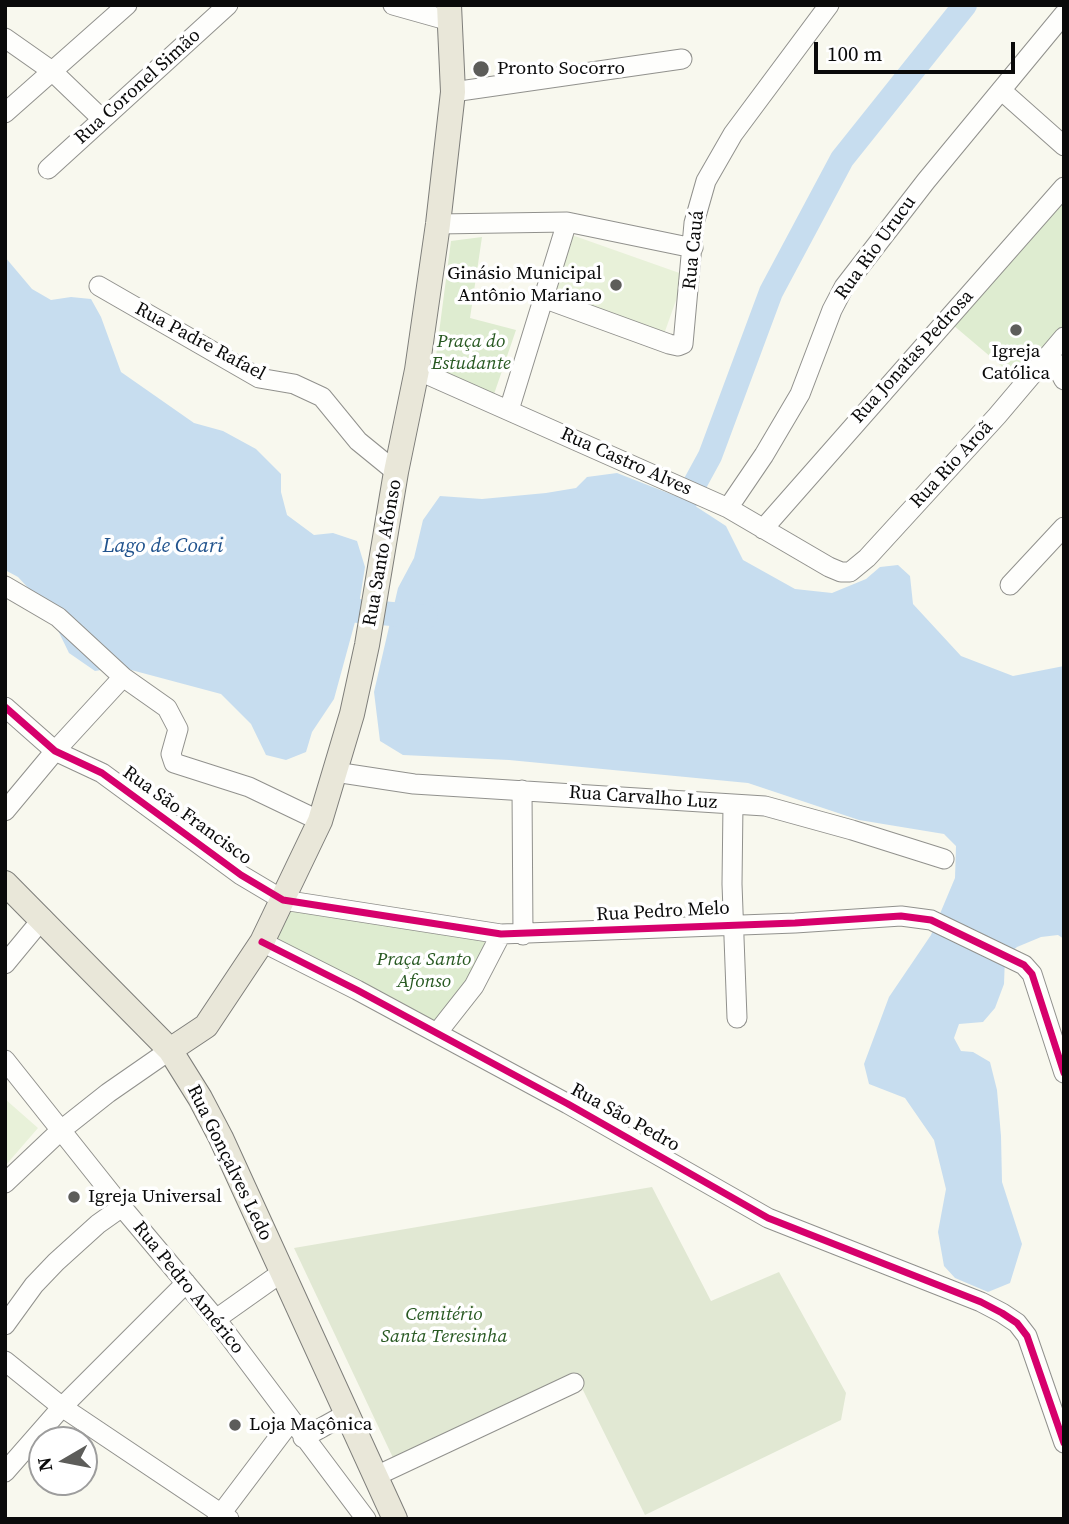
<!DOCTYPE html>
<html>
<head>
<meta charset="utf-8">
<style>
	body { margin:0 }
	#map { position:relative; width:1069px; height:1524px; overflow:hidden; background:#f8f8ee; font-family:"Source Serif 4",serif }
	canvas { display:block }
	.frame { position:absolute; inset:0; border:7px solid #0a0a0a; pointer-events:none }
	.north { position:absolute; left:28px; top:1426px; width:70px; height:70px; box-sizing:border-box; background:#fff; border:2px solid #9d9d9d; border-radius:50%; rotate:260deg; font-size:19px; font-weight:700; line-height:28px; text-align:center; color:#0a0a0a }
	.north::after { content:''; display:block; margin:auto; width:24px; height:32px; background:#5d5d5a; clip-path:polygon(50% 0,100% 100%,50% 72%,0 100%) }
	.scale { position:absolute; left:814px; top:42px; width:201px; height:32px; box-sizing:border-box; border:4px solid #0a0a0a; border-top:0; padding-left:9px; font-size:21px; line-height:24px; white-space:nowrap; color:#0a0a0a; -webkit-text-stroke:5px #fff; paint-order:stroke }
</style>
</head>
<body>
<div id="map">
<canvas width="1069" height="1524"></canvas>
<div class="frame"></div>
<div class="north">N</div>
<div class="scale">100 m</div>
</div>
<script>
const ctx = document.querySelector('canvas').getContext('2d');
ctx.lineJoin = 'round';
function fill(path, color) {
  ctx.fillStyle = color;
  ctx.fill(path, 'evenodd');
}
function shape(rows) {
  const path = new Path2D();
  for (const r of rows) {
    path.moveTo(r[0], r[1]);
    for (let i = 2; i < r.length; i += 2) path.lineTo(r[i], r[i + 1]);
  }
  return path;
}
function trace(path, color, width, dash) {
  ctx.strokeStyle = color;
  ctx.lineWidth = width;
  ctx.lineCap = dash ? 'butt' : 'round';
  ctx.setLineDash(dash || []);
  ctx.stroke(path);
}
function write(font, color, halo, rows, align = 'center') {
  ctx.font = font + ' "Source Serif 4",serif';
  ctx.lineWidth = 7;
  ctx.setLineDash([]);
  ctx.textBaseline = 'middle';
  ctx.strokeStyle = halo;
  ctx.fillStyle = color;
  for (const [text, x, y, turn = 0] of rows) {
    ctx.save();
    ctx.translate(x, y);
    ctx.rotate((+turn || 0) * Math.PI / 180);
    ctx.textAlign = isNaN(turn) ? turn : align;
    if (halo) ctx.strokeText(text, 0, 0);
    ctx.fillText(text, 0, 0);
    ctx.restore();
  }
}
const green = shape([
	[1064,195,1064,325,1018,380,953,325],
	[482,237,470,318,516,330,492,400,434,371,451,241],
	[287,910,485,937,491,947,436,1025,275,942]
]);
const cemetery = shape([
	[652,1187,711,1301,779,1272,846,1393,841,1420,645,1515,576,1376,395,1462,294,1248]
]);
const pitch = shape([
	[569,234,685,275,663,337,547,295],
	[5,1099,38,1128,5,1166]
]);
const water = shape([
	[5,257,32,289,51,300,71,297,91,299,101,317,121,372,194,423,223,431,256,449,281,474,281,492,287,515,314,535,333,533,357,541,365,567,358,611,334,699,312,732,306,752,286,760,266,755,251,724,221,694,120,667,95,671,69,653,47,608,18,577,5,570],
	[617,473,686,500,726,526,743,560,795,589,832,593,866,579,880,567,898,565,910,576,913,604,961,656,1013,676,1064,666,1064,939,1058,935,1041,937,1017,947,1005,957,1004,984,995,1008,983,1022,959,1024,954,1038,961,1051,973,1052,990,1062,997,1090,1001,1136,1002,1182,1022,1244,1010,1283,988,1292,955,1278,944,1266,938,1232,946,1189,934,1140,905,1098,869,1084,864,1064,889,997,931,935,955,878,956,846,944,834,859,820,748,783,509,760,403,755,380,741,374,692,398,588,414,558,423,520,440,496,482,499,546,493,576,488,587,477]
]);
const river = shape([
	[686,500,710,456,771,292,842,159,965,5],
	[358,611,426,617]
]);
const minor = shape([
	[393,5,450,21],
	[5,38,52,71,102,119],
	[1001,90,1064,146],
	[453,92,682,59],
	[5,113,127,5],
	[48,169,228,5],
	[438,224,567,222,693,248],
	[99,286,259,378,294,384,322,397,358,441,396,472],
	[543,298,669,344,678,346,683,344,694,223,706,181,733,134,829,5],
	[1050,354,1064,380],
	[417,370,728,508,829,567,841,572,850,572,867,558,997,416,1064,337],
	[509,410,567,222],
	[728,508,764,455,800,394,832,310,844,287,926,181,1064,14],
	[763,529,1064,187],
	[1010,585,1064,527],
	[5,586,58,617,123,677,167,708,178,729,171,754,174,763,249,787,320,821],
	[5,707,55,751,102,773,241,875,283,900,501,934,795,923,901,916,931,920,1024,965,1032,974,1064,1073],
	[335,772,414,784,765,806,852,830,944,859],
	[522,790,523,935],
	[733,804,732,884,737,1018],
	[5,811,55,751,123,677],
	[262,942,357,990,568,1104,768,1218,981,1302,1002,1313,1017,1323,1027,1336,1064,1443],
	[5,964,43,918],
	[437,1033,474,986,501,934],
	[5,1060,122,1207,216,1319,366,1519],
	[5,1183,60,1131,108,1093,170,1050],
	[216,1319,281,1273],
	[5,1325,34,1285,56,1262,98,1224,122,1207],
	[5,1361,62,1407,229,1519],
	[303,1438,348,1413],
	[5,1472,62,1407,186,1283],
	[376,1476,574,1383],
	[217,1519,291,1421]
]);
const major = shape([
	[5,883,170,1050,200,1098,221,1138,395,1519],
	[170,1050,206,1026,262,942,320,821,352,714,367,645,396,472,417,370,438,224,453,92,449,5]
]);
const cycleway = shape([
	[5,707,55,751,102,773,241,875,283,900,501,934,795,923,901,916,931,920,1024,965,1032,974,1064,1073],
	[262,942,357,990,568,1104,768,1218,981,1302,1002,1313,1017,1323,1027,1336,1064,1443]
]);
const markers = [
	[481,69,9,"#5d5d5a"],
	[616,285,7,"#5d5d5a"],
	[1016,330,7,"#5d5d5a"],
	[74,1197,7,"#5d5d5a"],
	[235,1425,7,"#5d5d5a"]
];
const poiNames = [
	["Pronto Socorro",497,69],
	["Ginásio Municipal",602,274,"right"],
	["Antônio Mariano",602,296,"right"],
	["Igreja",1016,352,"center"],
	["Católica",1016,374,"center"],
	["Igreja Universal",88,1197],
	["Loja Maçônica",249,1425]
];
const streetNames = [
	["Rua Coronel Simão",138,87,-42],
	["Rua Rio Urucu",876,248,-54],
	["Rua Cauá",694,250,-84],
	["Rua Padre Rafael",200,342,28],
	["Rua Jonatas Pedrosa",913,357,-48],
	["Rua Castro Alves",626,462,24],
	["Rua Rio Aroã",952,465,-47],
	["Rua Santo Afonso",383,553,-80],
	["Rua Carvalho Luz",643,798,4],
	["Rua São Francisco",187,816,36],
	["Rua Pedro Melo",663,912,-3],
	["Rua São Pedro",625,1118,29],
	["Rua Gonçalves Ledo",229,1163,64],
	["Rua Pedro Américo",188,1288,51]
];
const parkNames = [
	["Praça do",471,342],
	["Estudante",471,364],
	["Praça Santo",424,960],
	["Afonso",424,982],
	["Cemitério",444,1315],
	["Santa Teresinha",444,1337]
];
const waterNames = [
	["Lago de Coari",163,547]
];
fill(green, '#deecd0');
fill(cemetery, '#e1e8d3');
fill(pitch, '#e8f1d9');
fill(water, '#c7ddef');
trace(river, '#c7ddef', 24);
trace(minor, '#91918d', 21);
trace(major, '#7e7e7a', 26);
trace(minor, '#fefefc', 19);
trace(major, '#e9e7d9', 24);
trace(cycleway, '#d6006c', 7);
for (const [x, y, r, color] of markers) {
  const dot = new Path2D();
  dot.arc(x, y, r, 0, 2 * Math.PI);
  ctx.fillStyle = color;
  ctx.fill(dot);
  trace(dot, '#fff', 2.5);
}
write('19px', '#0a0a0a', '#fff', poiNames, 'left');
write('19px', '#0a0a0a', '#fff', streetNames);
write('italic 19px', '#285922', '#fff', parkNames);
write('italic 21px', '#21538d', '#fff', waterNames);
</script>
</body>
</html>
